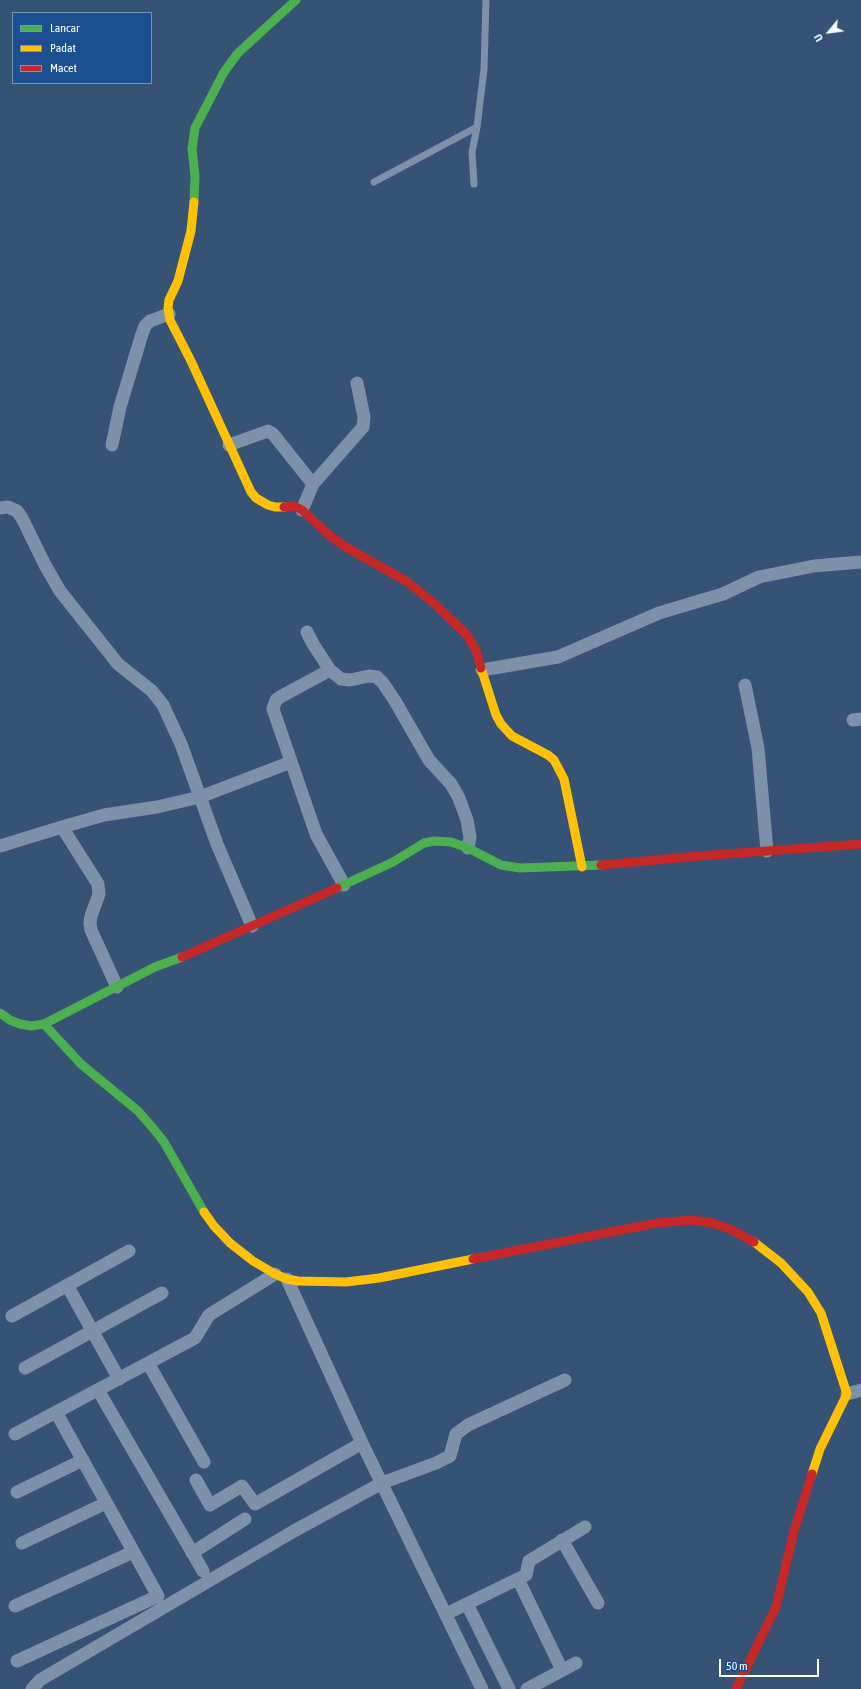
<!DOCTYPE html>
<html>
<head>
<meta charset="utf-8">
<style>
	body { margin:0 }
	#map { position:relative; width:861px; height:1689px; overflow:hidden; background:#365274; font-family:"Asap Condensed",sans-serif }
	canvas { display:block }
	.legend { position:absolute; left:12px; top:12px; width:140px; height:72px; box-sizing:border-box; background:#1b4f8f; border:1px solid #7695bc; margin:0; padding:5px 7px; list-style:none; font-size:12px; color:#fff }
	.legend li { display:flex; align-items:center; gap:8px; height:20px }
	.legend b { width:20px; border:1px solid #7695bc }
	.north { position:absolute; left:809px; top:12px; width:40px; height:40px; -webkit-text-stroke:3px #1b4f8f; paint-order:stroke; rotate:241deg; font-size:11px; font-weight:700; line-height:16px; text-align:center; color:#fff }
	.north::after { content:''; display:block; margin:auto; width:14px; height:18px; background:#fff; clip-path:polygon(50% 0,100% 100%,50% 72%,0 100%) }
	.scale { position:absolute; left:719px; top:1659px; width:100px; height:18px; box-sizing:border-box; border:2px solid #fff; border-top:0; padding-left:5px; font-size:12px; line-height:14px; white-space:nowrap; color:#fff; -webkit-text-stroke:3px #1b4f8f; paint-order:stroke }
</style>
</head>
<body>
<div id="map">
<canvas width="861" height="1689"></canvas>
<ul class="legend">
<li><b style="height:5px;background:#4caf50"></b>Lancar</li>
<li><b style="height:5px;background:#ffc107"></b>Padat</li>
<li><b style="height:5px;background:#c62828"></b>Macet</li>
</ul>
<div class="north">U</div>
<div class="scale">50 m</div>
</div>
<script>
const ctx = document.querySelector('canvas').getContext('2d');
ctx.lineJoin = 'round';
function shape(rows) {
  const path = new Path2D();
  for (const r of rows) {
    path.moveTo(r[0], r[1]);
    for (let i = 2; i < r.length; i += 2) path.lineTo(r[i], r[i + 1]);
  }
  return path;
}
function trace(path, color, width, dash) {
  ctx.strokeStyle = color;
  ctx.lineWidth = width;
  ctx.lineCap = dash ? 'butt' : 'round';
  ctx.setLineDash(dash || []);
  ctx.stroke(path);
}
const lane = shape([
	[374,182,477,127,484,69,486,0],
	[474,184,472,152,477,127]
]);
const street = shape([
	[112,445,120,407,142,334,145,326,150,321,169,314],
	[229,445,268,431,273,434,313,484],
	[0,508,8,507,17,511,22,518,45,565,60,591,118,664,152,691,163,705,181,744,217,844,252,926],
	[302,510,313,484,363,427,364,417,357,383],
	[307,632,313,644,330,670,341,679,350,680,369,676,377,677,383,683,395,701,429,760,451,784,459,798,467,820,470,837,468,848],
	[330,670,280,697,276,700,273,709,316,834,344,885],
	[482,670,558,657,659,613,723,594,759,577,814,566,861,562],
	[745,685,758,748,767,851],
	[853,720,861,719],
	[0,846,62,827],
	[117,987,91,930,90,923,91,916,99,894,98,884,62,827,104,815,157,807,200,797,291,762],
	[287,1279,362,1443,482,1689],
	[67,1285,119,1379],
	[12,1316,129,1251],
	[148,1363,204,1462],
	[25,1368,162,1293],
	[98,1390,203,1571],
	[847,1394,861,1390],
	[15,1434,195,1338,209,1315,275,1274],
	[196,1480,210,1505,242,1486,255,1504,362,1443],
	[17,1492,83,1460],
	[562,1540,598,1603],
	[22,1543,106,1503],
	[192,1553,245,1519],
	[518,1579,562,1670],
	[467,1604,509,1689],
	[15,1606,133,1552],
	[446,1614,526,1575,529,1561,585,1527],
	[17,1661,158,1596,56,1412],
	[32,1689,40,1680,294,1531,382,1483,436,1463,450,1456,456,1434,468,1425,565,1380],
	[527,1689,576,1663]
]);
const fast = shape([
	[194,202,195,176,192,149,195,128,224,72,238,53,296,0],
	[337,888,393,862,424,843,434,841,451,842,468,848,501,865,520,868,601,865],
	[0,1013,10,1020,20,1024,31,1026,44,1024,155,967,182,957],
	[44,1024,81,1064,138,1111,153,1128,164,1142,204,1212]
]);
const slow = shape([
	[194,202,191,231,178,281,169,300,168,308,170,320,191,361,251,492,256,498,268,505,275,507,284,507],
	[481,668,496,715,501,724,512,736,548,755,554,760,564,779,582,867],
	[204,1212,214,1226,230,1243,253,1261,275,1274,287,1279,298,1281,346,1282,379,1278,473,1259],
	[754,1242,781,1263,808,1292,821,1313,847,1394,820,1449,812,1474]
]);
const jam = shape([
	[284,507,294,506,302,510,329,535,344,546,406,581,435,604,466,634,476,650,481,668],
	[601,865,699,856,861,844],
	[182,957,337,888],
	[473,1259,657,1223,692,1220,713,1223,730,1229,754,1242],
	[736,1689,776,1607,794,1531,812,1474]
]);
trace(lane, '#7d92a8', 7);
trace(street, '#7d92a8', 13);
trace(fast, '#4caf50', 9);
trace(slow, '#ffc107', 9);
trace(jam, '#c62828', 9);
</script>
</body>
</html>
